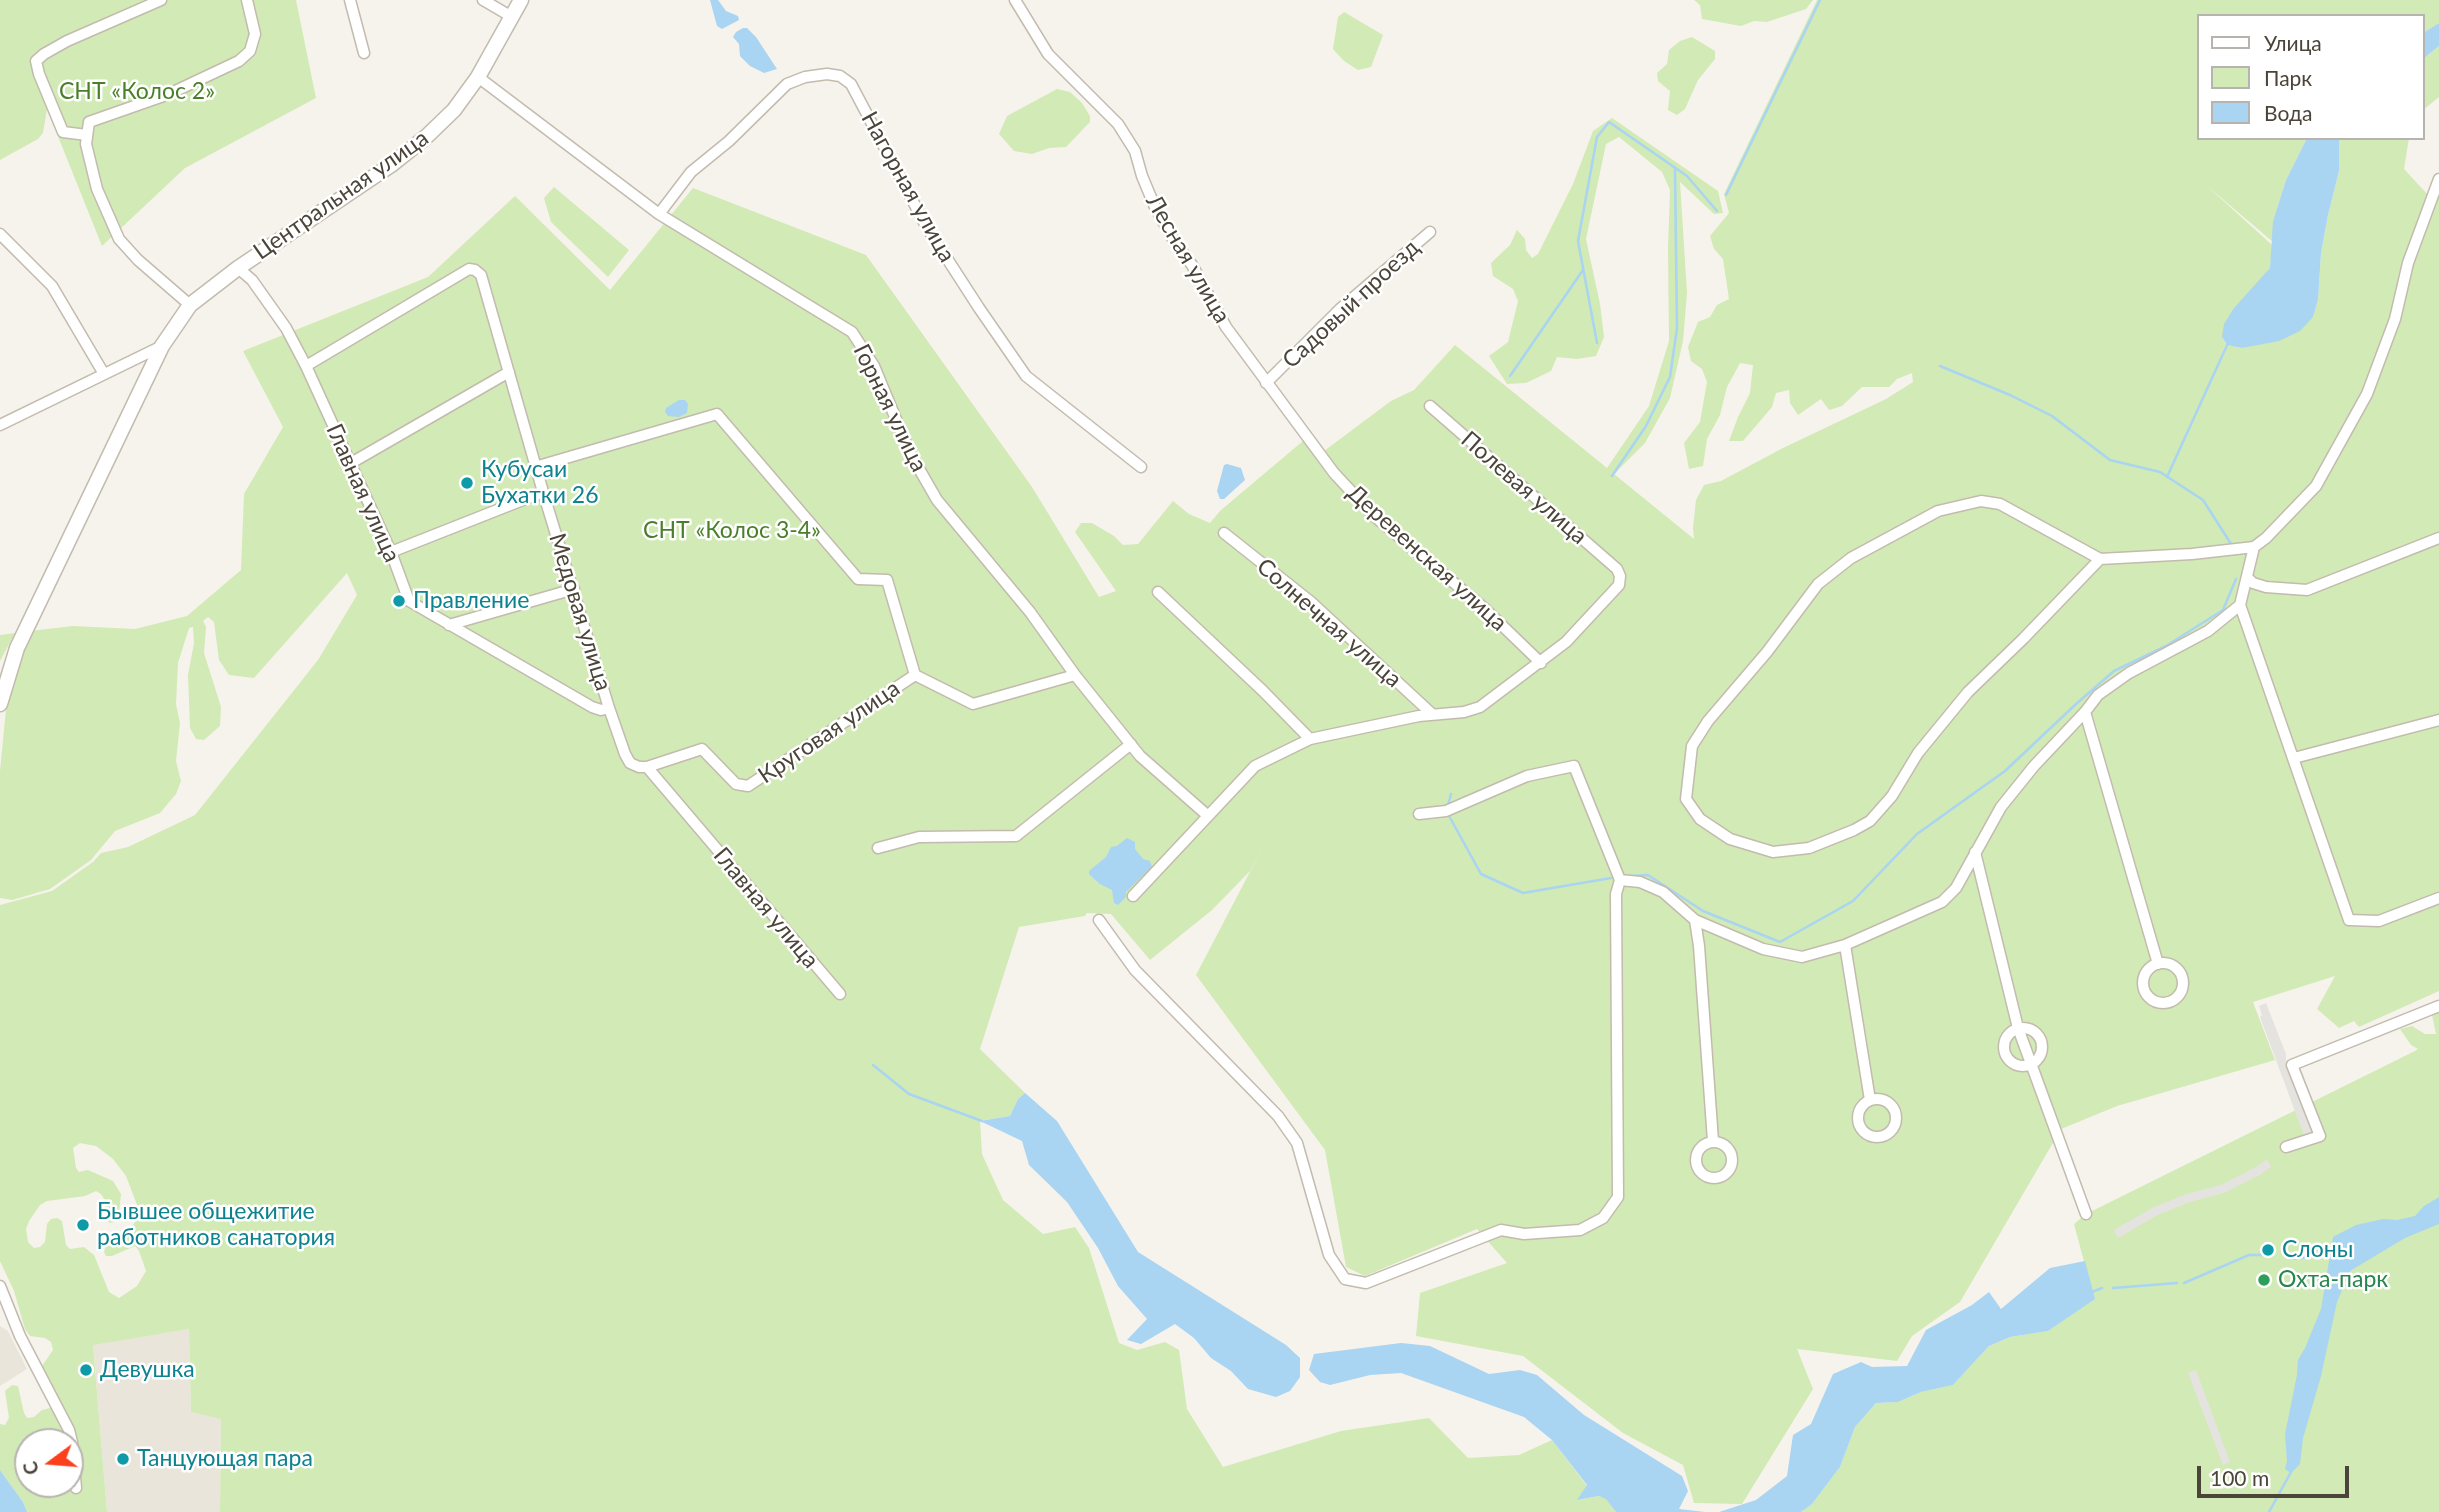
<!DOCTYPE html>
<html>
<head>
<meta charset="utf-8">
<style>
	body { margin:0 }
	#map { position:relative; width:2439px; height:1512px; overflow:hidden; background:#f6f3ec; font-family:Lato,sans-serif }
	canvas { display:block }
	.legend { position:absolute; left:2197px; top:14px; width:228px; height:126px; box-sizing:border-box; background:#fff; border:2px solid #b7b4b0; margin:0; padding:9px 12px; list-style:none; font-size:21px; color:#4b4439 }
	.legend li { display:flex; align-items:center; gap:14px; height:35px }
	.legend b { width:35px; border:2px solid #b7b4b0 }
	.north { position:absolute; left:14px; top:1428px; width:70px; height:70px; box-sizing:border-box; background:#fff; border:2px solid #b7b4b0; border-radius:50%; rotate:254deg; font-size:19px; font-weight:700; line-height:28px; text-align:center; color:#4b4439 }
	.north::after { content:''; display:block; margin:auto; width:24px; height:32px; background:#fc3f1d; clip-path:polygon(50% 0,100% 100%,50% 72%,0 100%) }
	.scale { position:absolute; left:2197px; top:1466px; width:152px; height:32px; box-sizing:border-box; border:4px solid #4b4439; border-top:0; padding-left:9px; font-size:21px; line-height:24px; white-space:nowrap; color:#4b4439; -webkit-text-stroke:5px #fff; paint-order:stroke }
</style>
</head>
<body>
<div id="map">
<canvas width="2439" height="1512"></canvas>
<ul class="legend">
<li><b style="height:9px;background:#fff"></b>Улица</li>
<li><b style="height:19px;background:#d2eab5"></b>Парк</li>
<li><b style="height:19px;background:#a9d4f2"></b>Вода</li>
</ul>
<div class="north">С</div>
<div class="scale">100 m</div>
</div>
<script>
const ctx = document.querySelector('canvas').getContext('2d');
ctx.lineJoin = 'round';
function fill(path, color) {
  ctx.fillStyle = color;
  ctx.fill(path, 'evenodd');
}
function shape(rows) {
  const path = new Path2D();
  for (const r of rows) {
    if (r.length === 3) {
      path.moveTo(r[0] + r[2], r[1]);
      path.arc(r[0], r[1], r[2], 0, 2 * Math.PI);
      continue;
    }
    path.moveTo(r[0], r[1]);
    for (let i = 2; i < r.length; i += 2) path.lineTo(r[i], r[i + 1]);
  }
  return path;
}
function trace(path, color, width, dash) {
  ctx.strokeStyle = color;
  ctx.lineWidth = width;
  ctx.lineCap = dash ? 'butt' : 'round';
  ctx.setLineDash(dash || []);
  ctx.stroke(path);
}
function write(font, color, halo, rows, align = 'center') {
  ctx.font = font + ' Lato,sans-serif';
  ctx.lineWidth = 5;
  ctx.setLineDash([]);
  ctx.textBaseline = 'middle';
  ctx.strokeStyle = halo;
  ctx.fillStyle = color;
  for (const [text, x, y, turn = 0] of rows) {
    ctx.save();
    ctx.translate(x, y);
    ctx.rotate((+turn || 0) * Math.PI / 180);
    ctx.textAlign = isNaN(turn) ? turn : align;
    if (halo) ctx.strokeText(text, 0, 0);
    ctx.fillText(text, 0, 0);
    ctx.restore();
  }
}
const residential = shape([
	[0,1326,8,1331,27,1369,0,1386],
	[189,1329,191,1412,221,1418,220,1512,107,1512,93,1344]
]);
const green = shape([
	[0,0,296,0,316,98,185,168,102,246,47,109,43,133,38,139,0,160],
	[1694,0,1813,0,1806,9,1767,22,1754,21,1741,26,1702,19,1700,5],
	[1817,0,2439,0,2439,23,2423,33,2423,16,2199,16,2199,138,2307,138,2286,180,2273,221,2273,242,2206,185,2272,245,2270,268,2222,337,2226,344,2200,405,2228,345,2242,348,2258,344,2313,317,2318,300,2321,253,2328,215,2339,171,2339,138,2409,138,2404,169,2429,196,2439,192,2439,991,2359,1027,2354,1021,2339,1028,2317,1009,2335,976,2253,1002,2275,1060,2117,1106,2061,1129,1960,1302,1912,1336,1897,1361,1797,1349,1813,1389,1742,1504,1694,1503,1683,1465,1623,1433,1523,1356,1416,1336,1420,1293,1507,1263,1477,1229,1365,1276,1346,1267,1325,1150,1196,975,1265,843,1250,871,1212,910,1150,960,1111,914,1087,913,1085,916,1019,927,980,1049,1025,1093,1018,1099,1010,1116,980,1121,982,1154,1003,1200,1043,1234,1075,1227,1089,1248,1119,1343,1137,1350,1165,1342,1179,1350,1187,1409,1223,1467,1341,1431,1429,1418,1468,1458,1519,1455,1552,1440,1587,1486,1578,1500,1599,1496,1606,1498,1616,1512,220,1512,221,1419,191,1412,189,1329,93,1345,107,1512,27,1512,23,1502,0,1470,0,1424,5,1425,9,1418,5,1391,12,1385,18,1386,24,1413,27,1418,34,1417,42,1410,54,1407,50,1386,42,1366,53,1350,51,1342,45,1338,30,1336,25,1329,14,1291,0,1261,0,905,52,891,93,862,101,853,128,847,195,815,318,660,357,595,347,573,254,678,229,675,219,660,214,622,208,617,203,621,206,627,204,653,221,707,220,726,204,740,196,739,190,728,188,675,194,643,193,627,189,628,178,663,176,704,180,723,176,761,181,781,176,794,160,813,115,831,91,860,50,889,12,900,0,898,0,771,7,699,30,631,73,626,135,629,187,616,241,570,244,494,283,427,243,351,428,277,515,196,610,290,693,188,866,255,1032,487,1099,597,1116,591,1075,532,1081,523,1092,523,1114,536,1123,545,1138,544,1173,501,1189,514,1210,523,1221,510,1303,441,1316,457,1391,401,1414,390,1455,345,1607,468,1649,406,1669,341,1668,248,1670,190,1662,172,1619,137,1606,144,1586,239,1600,304,1604,337,1596,356,1577,359,1557,357,1551,371,1526,383,1507,384,1489,356,1508,342,1518,301,1513,289,1493,276,1491,263,1510,245,1517,230,1525,239,1526,250,1532,258,1538,254,1573,184,1593,131,1612,118,1718,191,1723,213,1714,214,1680,182,1687,293,1683,341,1670,398,1645,443,1614,474,1694,539,1693,528,1696,500,1704,485,1721,481,1783,448,1886,399,1913,382,1912,373,1897,379,1889,387,1862,387,1842,406,1829,410,1821,399,1798,415,1790,403,1789,390,1776,393,1772,407,1743,441,1729,441,1738,417,1750,393,1753,365,1740,363,1727,387,1720,415,1707,439,1703,466,1689,469,1684,443,1700,422,1707,382,1702,369,1691,361,1688,347,1698,322,1710,317,1717,305,1729,299,1723,259,1714,249,1710,236,1729,213,1724,194],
	[80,1143,96,1146,113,1159,126,1176,139,1210,134,1224,109,1240,106,1245,104,1252,106,1256,112,1256,135,1246,139,1251,146,1271,137,1286,119,1298,109,1292,94,1255,84,1247,70,1249,66,1245,62,1221,57,1218,51,1219,47,1224,45,1242,40,1247,34,1248,28,1242,26,1229,29,1221,40,1205,47,1201,85,1196,96,1191,101,1194,105,1200,107,1220,110,1223,114,1222,119,1213,121,1194,113,1181,88,1170,79,1172,76,1168,73,1148],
	[28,1442,70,1442,70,1484,28,1484],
	[1344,12,1383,35,1371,67,1358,70,1344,61,1333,49,1338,17],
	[1692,37,1715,51,1715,59,1698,80,1685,109,1677,115,1668,110,1670,91,1658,81,1657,73,1667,64,1669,50,1680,41],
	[2439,46,2439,97,2423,110,2423,59],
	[1057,89,1070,92,1082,103,1090,116,1090,122,1066,147,1049,148,1032,154,1014,151,999,134,1007,116],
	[554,187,629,250,608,277,551,222,544,198],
	[15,633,0,661,0,635],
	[2439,1010,2439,1512,1801,1512,1812,1504,1840,1467,1855,1427,1876,1403,1898,1402,1921,1392,1953,1385,1989,1346,2010,1337,2048,1331,2094,1299,2074,1224,2086,1214,2415,1051,2418,1049,2411,1045,2400,1029,2412,1026,2425,1034,2436,1034,2432,1015]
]);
const parking = shape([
	[2266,1003,2286,1054,2286,1059,2314,1138,2306,1141,2260,1017,2262,1015,2259,1006],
	[2267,1159,2271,1167,2260,1175,2224,1193,2190,1202,2156,1216,2118,1238,2114,1230,2152,1208,2186,1194,2221,1185,2256,1167],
	[2196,1370,2230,1462,2223,1465,2188,1373]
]);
const water = shape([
	[710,0,718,0,726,11,738,16,739,20,722,29,717,26],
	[2439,23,2439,46,2423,59,2423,33],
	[743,28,747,28,756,37,777,69,764,73,750,66,740,56,739,44,733,37,736,32],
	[2307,138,2339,138,2339,171,2328,215,2321,253,2318,300,2313,317,2300,331,2279,341,2242,348,2227,345,2222,337,2224,324,2234,308,2270,268,2273,221,2286,180],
	[679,400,685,400,688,404,687,413,679,417,668,416,665,412,666,408],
	[1227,464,1241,468,1245,480,1224,499,1220,499,1217,491,1224,465],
	[1127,838,1135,842,1135,849,1143,859,1150,861,1152,867,1126,892,1126,897,1118,905,1114,903,1112,890,1100,884,1089,874,1089,871,1106,857,1111,847,1117,846],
	[1025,1093,1057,1121,1138,1252,1286,1345,1300,1358,1300,1377,1290,1391,1276,1397,1248,1389,1231,1371,1211,1358,1194,1338,1175,1324,1141,1344,1127,1340,1147,1319,1118,1286,1098,1248,1067,1202,1029,1165,1022,1141,980,1121,1010,1116,1018,1099],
	[2439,1197,2439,1224,2405,1238,2350,1271,2337,1302,2321,1376,2303,1438,2300,1464,2291,1473,2285,1469,2287,1461,2285,1434,2297,1375,2298,1360,2305,1348,2321,1309,2333,1237,2356,1225,2383,1219,2397,1220,2415,1216,2424,1206],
	[2085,1261,2095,1299,2048,1331,2010,1337,1989,1346,1953,1385,1921,1392,1898,1402,1876,1403,1855,1427,1840,1467,1812,1504,1801,1512,1719,1512,1756,1500,1787,1476,1793,1435,1811,1424,1833,1374,1861,1362,1872,1367,1907,1366,1926,1330,1972,1305,1989,1292,2001,1309,2050,1268],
	[1401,1343,1430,1346,1489,1374,1520,1370,1537,1375,1584,1415,1682,1476,1688,1491,1679,1509,1705,1512,1616,1512,1606,1499,1599,1496,1577,1500,1587,1485,1552,1440,1524,1417,1401,1373,1370,1375,1330,1385,1320,1382,1309,1370,1314,1354],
	[0,1470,23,1502,27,1512,0,1512]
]);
const stream = shape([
	[1726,195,1820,0],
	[1597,343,1578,241,1597,137,1609,122,1687,176,1717,211],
	[1940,366,2010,395,2052,416,2110,460,2160,472,2203,500,2233,547],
	[1510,376,1583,270],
	[1612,476,1646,426,1670,377,1677,328,1675,168],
	[2167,477,2228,343],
	[1448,805,1451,794],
	[1448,814,1481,874,1523,893,1611,878],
	[1632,876,1648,875,1703,911,1780,942,1853,901,1917,834,2005,771,2076,704,2114,671,2166,646,2223,610,2236,579],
	[873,1065,909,1094,982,1121],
	[2290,1259,2332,1255],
	[2184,1283,2249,1255,2271,1255],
	[2113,1288,2177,1283],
	[2092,1292,2102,1288],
	[2269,1512,2291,1472]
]);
const minor = shape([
	[350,0,364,53],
	[483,0,512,17],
	[1015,0,1048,54,1118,124,1135,151,1142,176,1155,207,1174,241,1192,265,1226,327,1334,473,1374,516,1484,608,1541,663],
	[478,77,659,214,852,332,874,366,910,453,937,500,1030,612,1075,675,973,704,915,675],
	[87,135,63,132,39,74,36,61,44,54,67,41,161,0],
	[659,214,691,172,729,141,787,84,805,77,827,74,840,76,851,84,926,226,979,308,1026,376,1141,467],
	[0,234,52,286,104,374],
	[238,268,252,280,286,328,306,366,391,552,409,601,592,707,601,710,609,708,625,754,630,763,639,767,647,767,840,994],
	[190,305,138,260,119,239,97,189,86,144,89,122,169,94,239,61,250,51,255,34,247,0],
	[306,366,469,269,475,270,481,275,543,492,609,708],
	[1266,383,1340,309,1430,232],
	[0,425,162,346],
	[351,463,509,372],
	[535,467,717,414,858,579,887,580,915,675,748,786,736,784,702,749,647,767],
	[1224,533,1311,602,1432,714],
	[391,552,543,492],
	[2100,559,2000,504,1981,501,1938,511,1851,558,1818,584,1767,652,1708,721,1692,746,1686,799,1700,819,1730,839,1773,852,1809,848,1854,830,1870,821,1892,796,1918,753,1968,692,2023,639,2100,559,2192,554,2254,547,2266,538,2316,486,2367,394,2395,319,2408,263,2439,179],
	[2248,578,2253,583,2266,587,2307,590,2439,538],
	[1158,592,1263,691,1310,739],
	[2240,605,2349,920,2379,921,2439,898],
	[449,625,574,589],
	[1075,675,1140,756,1207,815],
	[2085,712,2158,964],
	[2294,758,2439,720],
	[1419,814,1446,811,1527,776,1574,766,1620,880,1640,882,1663,892,1695,920,1763,949,1802,957,1845,945,1942,902,1956,888,2001,807,2034,766,2085,712,2098,695,2129,673,2208,631,2240,605,2254,547],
	[878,848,919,837,1016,836,1131,744],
	[1975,852,2018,1028,2086,1214],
	[1133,896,1255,766,1310,739,1419,716,1464,712,1480,707,1566,642,1619,585,1620,576,1617,569,1430,406],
	[1099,920,1135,970,1278,1116,1297,1143,1329,1255,1345,1279,1366,1283,1501,1230,1524,1234,1580,1230,1603,1218,1618,1197,1616,894,1620,880],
	[1695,920,1699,946,1713,1141],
	[1845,945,1870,1100],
	[2163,983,20],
	[2023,1047,19],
	[1877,1118,19],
	[1714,1160,18],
	[2286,1147,2320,1136,2292,1065,2439,1006],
	[0,1286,20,1336,69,1430,72,1442,76,1488]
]);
const tertiary = shape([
	[0,704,17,648,162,346,190,305,238,268,391,165,426,137,454,110,478,77,521,0]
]);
const markers = [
	[467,483,7,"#0f9aa8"],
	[399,601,7,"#0f9aa8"],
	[83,1225,7,"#0f9aa8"],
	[2268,1250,7,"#0f9aa8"],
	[2264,1280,7,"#2e9e5b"],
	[86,1370,7,"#0f9aa8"],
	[123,1459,7,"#0f9aa8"]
];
const parkNames = [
	["СНТ «Колос 2»",137,92],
	["СНТ «Колос 3-4»",732,531]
];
const streetNames = [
	["Нагорная улица",908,187,61],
	["Центральная улица",341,195,-35],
	["Лесная улица",1188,259,60],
	["Садовый проезд",1351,304,-43],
	["Горная улица",890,408,64],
	["Полевая улица",1524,488,41],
	["Главная улица",363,493,66],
	["Деревенская улица",1427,558,42],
	["Медовая улица",580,612,73],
	["Солнечная улица",1329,623,41],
	["Круговая улица",829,732,-34],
	["Главная улица",766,908,50]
];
const cultureNames = [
	["Кубусаи",481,470],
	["Бухатки 26",481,496],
	["Правление",413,601],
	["Бывшее общежитие",97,1212],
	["работников санатория",97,1238],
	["Слоны",2282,1250],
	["Девушка",100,1370],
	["Танцующая пара",137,1459]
];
const leisureNames = [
	["Охта-парк",2278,1280]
];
fill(residential, '#eae5da');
fill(green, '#d2eab5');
fill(parking, '#e5e3e0');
fill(water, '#a9d4f2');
trace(stream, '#a9d4f2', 2.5);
trace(minor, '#c2bbae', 13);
trace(tertiary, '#c2bbae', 17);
trace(minor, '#fff', 10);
trace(tertiary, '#fff', 14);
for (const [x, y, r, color] of markers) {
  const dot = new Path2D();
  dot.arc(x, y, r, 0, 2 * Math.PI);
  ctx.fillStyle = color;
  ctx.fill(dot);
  trace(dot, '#fff', 2.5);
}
write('23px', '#4a7f2a', '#fff', parkNames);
write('23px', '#4b4439', '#fff', streetNames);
write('23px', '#0d838f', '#fff', cultureNames, 'left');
write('23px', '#27864d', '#fff', leisureNames, 'left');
</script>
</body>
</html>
